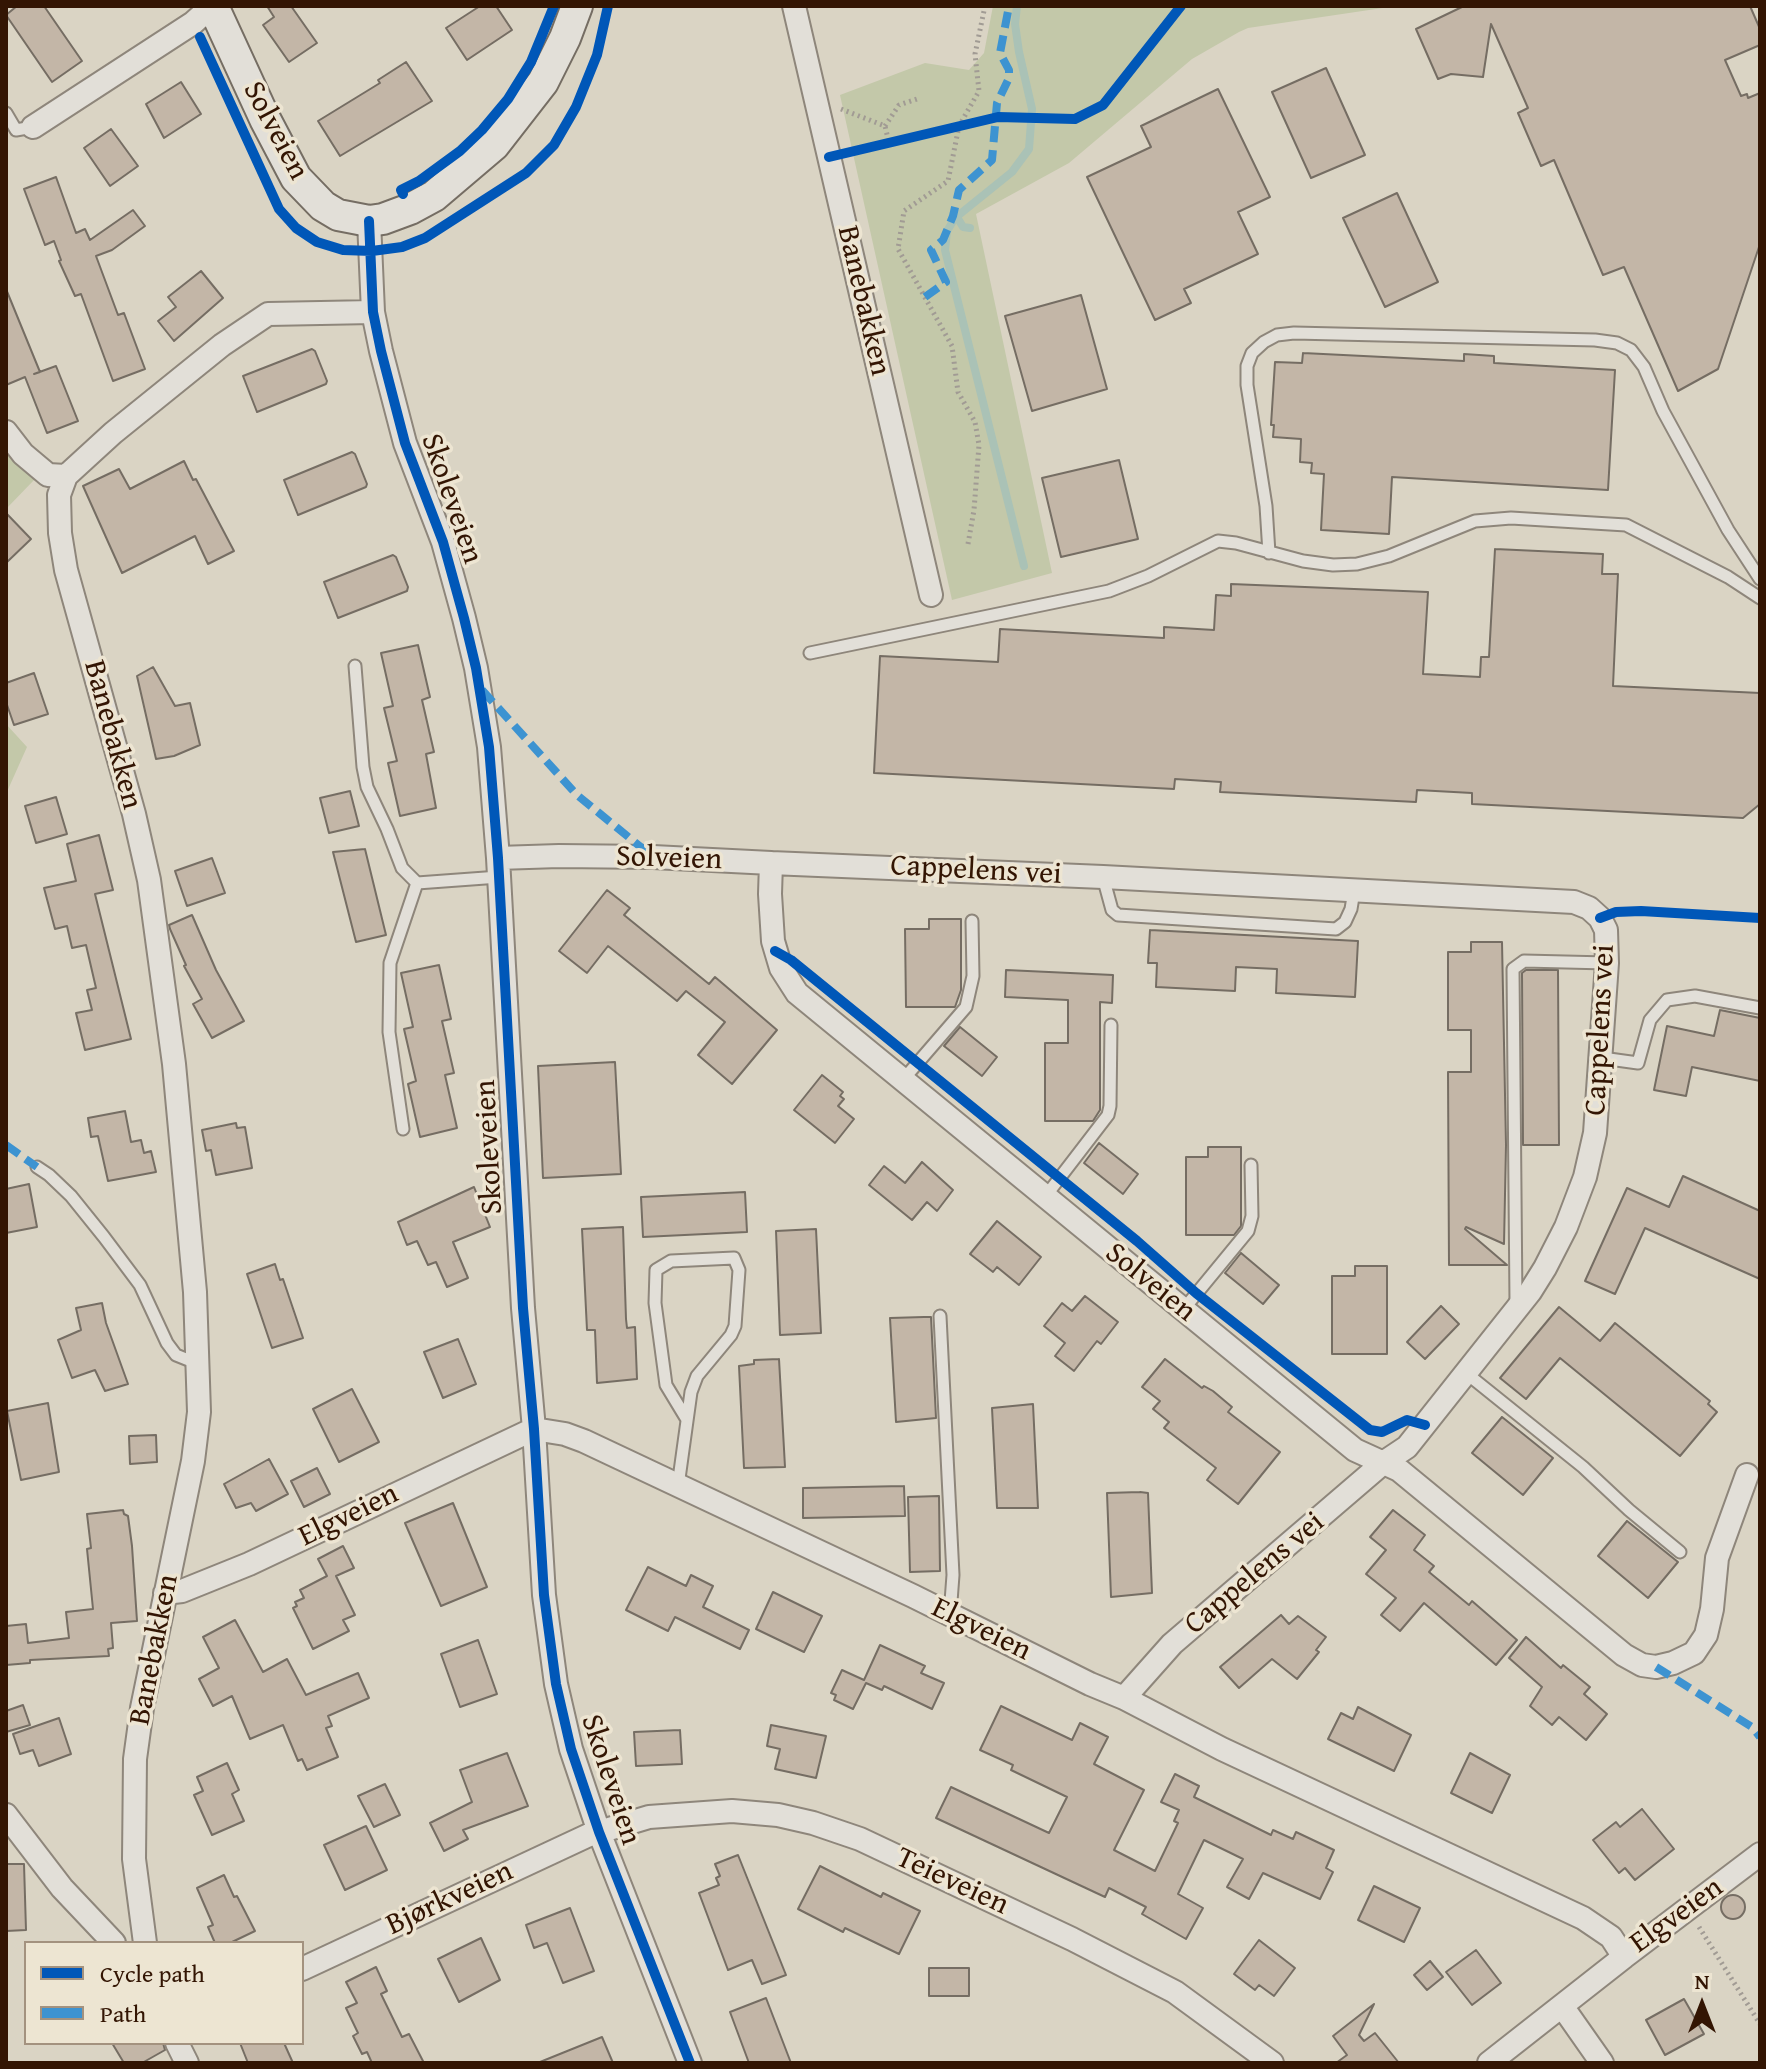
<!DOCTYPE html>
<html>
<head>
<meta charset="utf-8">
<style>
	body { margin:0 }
	#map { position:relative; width:1766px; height:2069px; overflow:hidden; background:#dad4c4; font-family:"Gentium Book Plus",serif }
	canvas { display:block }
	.frame { position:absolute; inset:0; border:8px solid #331503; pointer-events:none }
	.legend { position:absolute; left:24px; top:1941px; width:280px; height:104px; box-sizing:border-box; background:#ede5d2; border:2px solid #a3927f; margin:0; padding:10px 14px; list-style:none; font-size:24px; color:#331503 }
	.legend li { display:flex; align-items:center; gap:16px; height:40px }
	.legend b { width:40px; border:2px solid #a3927f }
	.north { position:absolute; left:1662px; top:1965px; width:80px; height:80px; -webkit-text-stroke:6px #ede5d2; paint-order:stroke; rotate:0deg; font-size:22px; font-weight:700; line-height:32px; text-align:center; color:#331503 }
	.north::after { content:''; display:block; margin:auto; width:28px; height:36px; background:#331503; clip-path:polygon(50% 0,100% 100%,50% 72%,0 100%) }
</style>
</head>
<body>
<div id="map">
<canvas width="1766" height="2069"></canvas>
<div class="frame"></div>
<ul class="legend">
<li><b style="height:10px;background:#0057b8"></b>Cycle path</li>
<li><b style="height:10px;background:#3d93d1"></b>Path</li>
</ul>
<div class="north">N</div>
</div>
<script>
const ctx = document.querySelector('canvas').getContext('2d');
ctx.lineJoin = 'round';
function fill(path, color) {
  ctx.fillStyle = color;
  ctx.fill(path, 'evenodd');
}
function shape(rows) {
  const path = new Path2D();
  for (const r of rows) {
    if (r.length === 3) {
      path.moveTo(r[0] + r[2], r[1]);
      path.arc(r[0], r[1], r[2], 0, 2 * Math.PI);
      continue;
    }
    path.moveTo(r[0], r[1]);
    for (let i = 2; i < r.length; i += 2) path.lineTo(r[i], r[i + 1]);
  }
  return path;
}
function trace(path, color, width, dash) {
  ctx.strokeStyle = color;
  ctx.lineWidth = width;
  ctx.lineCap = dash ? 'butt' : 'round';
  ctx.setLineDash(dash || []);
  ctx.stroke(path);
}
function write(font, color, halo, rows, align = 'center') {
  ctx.font = font + ' "Gentium Book Plus",serif';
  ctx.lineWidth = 7;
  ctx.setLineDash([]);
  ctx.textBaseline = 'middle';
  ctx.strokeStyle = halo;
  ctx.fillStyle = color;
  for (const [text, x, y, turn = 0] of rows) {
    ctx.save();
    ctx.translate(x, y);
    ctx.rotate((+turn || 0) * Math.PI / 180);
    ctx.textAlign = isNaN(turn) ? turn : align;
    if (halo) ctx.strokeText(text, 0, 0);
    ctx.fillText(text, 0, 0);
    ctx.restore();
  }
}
const green = shape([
	[993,6,1396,6,1248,28,1239,32,1192,59,1069,163,976,214,1052,573,952,600,840,95,925,63,969,70,984,53],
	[6,444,35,479,6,509],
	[6,724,27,747,6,794]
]);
const stream = shape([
	[1017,6,1015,24,1019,52,1032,109,1029,149,1012,172,955,218,947,231,945,250,1024,566],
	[957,217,963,227,970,228]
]);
const building = shape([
	[17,6,44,6,82,61,52,82,6,15,17,6],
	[267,6,291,6,317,43,289,62,263,25,274,17,267,6],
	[480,6,496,6,512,30,467,60,446,28,480,6],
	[1464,6,1750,6,1760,29,1760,45,1725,60,1741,96,1747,94,1748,98,1760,93,1760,244,1718,369,1678,391,1624,267,1603,275,1554,160,1541,166,1518,113,1528,108,1491,24,1483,77,1451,74,1438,79,1416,29,1464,6],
	[406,62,432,101,340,156,318,121,380,83,378,80,406,62],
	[1326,68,1365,155,1311,178,1272,92,1326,68],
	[181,82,201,114,164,138,146,104,181,82],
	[1218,89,1270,197,1238,212,1258,254,1184,289,1191,303,1155,320,1087,177,1151,147,1141,126,1218,89],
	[111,129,138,166,110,186,84,148,111,129],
	[56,177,76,233,85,229,90,240,133,210,145,226,112,250,96,256,118,315,124,313,145,369,113,381,81,294,75,296,59,261,61,260,54,241,45,245,24,189,56,177],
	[1397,193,1438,282,1385,307,1343,218,1397,193],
	[201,271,223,298,174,341,158,321,176,307,168,297,201,271],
	[6,289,40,372,34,374,56,366,78,421,47,433,25,377,6,385,6,289],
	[1081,295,1107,389,1032,411,1005,316,1081,295],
	[312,349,315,351,327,381,326,384,257,412,243,376,312,349],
	[1303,353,1464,361,1464,354,1494,356,1494,363,1615,370,1608,490,1392,477,1389,534,1321,530,1324,474,1311,473,1312,463,1300,462,1301,439,1273,437,1274,425,1271,425,1275,362,1302,363,1303,353],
	[352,452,355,454,367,484,366,487,298,515,284,480,352,452],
	[1119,460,1138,539,1061,557,1042,478,1119,460],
	[184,461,193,480,196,479,234,551,208,564,195,536,122,573,83,486,119,469,130,489,184,461],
	[6,513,31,539,6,563,6,513],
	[1495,549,1603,554,1602,574,1618,574,1613,686,1760,693,1760,804,1743,818,1472,804,1472,793,1417,790,1416,802,1220,792,1221,782,1175,779,1174,789,874,773,880,656,998,662,1000,629,1164,638,1164,627,1214,630,1216,595,1231,596,1231,584,1428,592,1423,674,1480,677,1481,657,1489,657,1495,549],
	[393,555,396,557,408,587,407,591,338,618,324,582,393,555],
	[418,645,430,697,422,700,434,752,426,754,436,808,400,816,388,763,397,761,384,708,393,706,381,653,418,645],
	[153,667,175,706,190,703,200,745,174,756,156,759,137,676,153,667],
	[34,673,48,714,14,725,6,702,6,683,34,673],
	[350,791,359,826,329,833,320,798,350,791],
	[56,797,67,834,36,843,25,806,56,797],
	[99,835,113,890,95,894,131,1039,85,1050,76,1013,92,1010,87,990,96,988,86,945,72,948,67,926,55,929,44,888,76,881,67,844,99,835],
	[365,849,386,935,356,942,333,852,365,849],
	[212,858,225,893,187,906,175,871,212,858],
	[607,890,630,908,624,915,709,984,715,977,777,1030,732,1084,698,1055,725,1022,686,991,677,1001,608,946,587,973,559,951,607,890],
	[192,915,216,970,244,1021,212,1038,193,1004,202,999,184,966,186,965,170,929,169,925,192,915],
	[929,919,961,919,961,990,955,1007,906,1007,905,929,929,929,929,919],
	[1150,930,1358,941,1355,997,1276,993,1277,969,1236,967,1235,991,1156,987,1157,963,1148,963,1150,930],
	[1471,942,1502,942,1506,1145,1504,1244,1466,1227,1465,1229,1507,1265,1449,1265,1448,1072,1471,1072,1471,1030,1448,1030,1448,952,1471,952,1471,942],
	[439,965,451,1019,442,1021,454,1073,445,1075,457,1128,420,1137,408,1084,416,1081,404,1029,413,1027,401,973,439,965],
	[1006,970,1113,975,1112,1003,1100,1002,1100,1110,1093,1121,1045,1121,1045,1043,1068,1043,1068,1000,1005,997,1006,970],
	[1526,970,1558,970,1559,1145,1523,1145,1522,973,1526,970],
	[1720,1010,1760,1018,1760,1081,1692,1067,1686,1096,1654,1090,1667,1026,1714,1036,1720,1010],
	[960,1027,997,1057,982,1076,944,1046,960,1027],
	[615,1062,621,1174,543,1178,538,1066,615,1062],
	[822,1075,843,1092,840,1096,844,1099,838,1106,854,1119,835,1143,794,1110,822,1075],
	[125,1111,131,1142,141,1140,144,1153,151,1151,156,1172,108,1181,98,1136,91,1137,88,1118,125,1111],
	[236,1123,237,1128,245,1127,252,1168,216,1175,211,1150,206,1151,202,1130,236,1123],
	[1099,1143,1138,1174,1123,1194,1084,1163,1099,1143],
	[1208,1147,1241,1147,1241,1226,1234,1235,1186,1235,1186,1157,1208,1157,1208,1147],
	[922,1162,953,1190,937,1211,927,1202,912,1220,869,1185,884,1166,905,1183,922,1162],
	[1683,1176,1760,1211,1760,1279,1645,1228,1615,1294,1585,1281,1627,1188,1669,1207,1683,1176],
	[29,1184,37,1227,6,1233,6,1189,29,1184],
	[474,1187,490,1227,453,1242,468,1278,447,1287,436,1262,428,1265,417,1241,407,1245,398,1222,474,1187],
	[745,1192,747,1232,643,1237,641,1197,745,1192],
	[997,1221,1041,1257,1019,1285,997,1267,993,1272,970,1254,997,1221],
	[623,1227,626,1319,627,1328,635,1327,637,1379,597,1383,595,1330,587,1330,582,1229,623,1227],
	[816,1229,821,1333,780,1335,776,1231,816,1229],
	[1241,1253,1279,1285,1263,1304,1225,1273,1241,1253],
	[275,1264,280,1280,283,1279,303,1338,272,1348,247,1274,275,1264],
	[1355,1266,1387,1266,1387,1354,1332,1354,1332,1276,1355,1276,1355,1266],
	[1085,1296,1118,1322,1101,1344,1097,1341,1074,1371,1055,1356,1065,1343,1044,1326,1062,1303,1072,1311,1085,1296],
	[102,1303,106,1323,128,1384,105,1391,95,1370,72,1378,58,1340,81,1330,76,1308,102,1303],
	[1441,1306,1459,1324,1425,1359,1407,1342,1441,1306],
	[1559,1307,1600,1341,1615,1323,1710,1401,1708,1404,1717,1412,1680,1456,1560,1358,1526,1399,1500,1378,1559,1307],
	[924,1317,931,1317,936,1418,896,1422,890,1318,924,1317],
	[458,1339,476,1384,443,1398,424,1352,458,1339],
	[779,1359,785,1467,744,1468,739,1366,754,1364,754,1360,779,1359],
	[1165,1359,1202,1388,1204,1386,1213,1391,1232,1407,1228,1412,1280,1452,1238,1504,1207,1480,1216,1468,1164,1428,1169,1422,1153,1409,1160,1401,1142,1387,1165,1359],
	[352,1389,379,1442,339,1462,313,1409,352,1389],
	[48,1403,59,1472,21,1480,7,1411,48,1403],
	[1033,1404,1038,1508,997,1508,992,1408,1033,1404],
	[1502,1417,1553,1458,1523,1495,1472,1453,1502,1417],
	[156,1435,157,1462,130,1464,129,1436,156,1435],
	[269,1459,288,1494,256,1511,251,1503,236,1508,224,1484,269,1459],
	[317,1468,330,1494,304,1507,291,1481,317,1468],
	[904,1486,905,1516,803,1518,803,1488,904,1486],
	[1140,1492,1148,1493,1152,1593,1111,1597,1107,1493,1140,1492],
	[939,1496,940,1571,910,1572,908,1497,939,1496],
	[453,1503,487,1587,441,1606,405,1523,453,1503],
	[123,1510,124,1514,128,1516,132,1546,137,1621,111,1623,113,1648,108,1649,109,1656,30,1660,30,1663,6,1665,6,1626,26,1624,28,1643,69,1638,66,1612,93,1609,87,1549,91,1548,87,1514,123,1510],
	[1393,1510,1425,1535,1414,1550,1434,1566,1429,1572,1469,1605,1472,1601,1517,1640,1496,1665,1424,1603,1400,1631,1381,1615,1396,1598,1366,1574,1386,1550,1370,1537,1393,1510],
	[1627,1521,1678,1562,1648,1598,1598,1556,1627,1521],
	[343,1546,354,1568,336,1576,355,1615,343,1620,349,1631,313,1649,293,1608,297,1606,295,1602,304,1598,300,1590,327,1576,318,1559,343,1546],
	[648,1567,686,1586,691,1575,713,1586,703,1607,749,1630,740,1649,675,1617,668,1631,626,1610,648,1567],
	[773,1592,822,1616,804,1652,756,1629,773,1592],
	[1281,1615,1289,1624,1298,1616,1326,1637,1316,1650,1319,1652,1297,1679,1272,1659,1239,1688,1220,1667,1281,1615],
	[235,1620,263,1672,287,1659,306,1695,358,1673,369,1698,328,1716,332,1726,326,1728,338,1757,307,1770,302,1759,298,1761,283,1725,250,1739,232,1696,213,1706,199,1679,219,1668,203,1637,235,1620],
	[1526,1637,1561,1668,1563,1665,1590,1687,1584,1694,1607,1714,1586,1740,1559,1717,1552,1725,1530,1706,1542,1687,1509,1658,1526,1637],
	[478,1640,497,1694,460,1707,441,1654,478,1640],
	[880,1645,925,1666,921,1673,944,1683,932,1709,884,1686,882,1690,866,1683,853,1709,834,1700,836,1695,831,1693,842,1670,864,1680,880,1645],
	[23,1705,30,1725,6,1732,6,1711,23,1705],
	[1001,1706,1072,1740,1080,1723,1108,1737,1094,1764,1144,1790,1114,1850,1155,1871,1178,1823,1174,1821,1179,1810,1161,1802,1175,1774,1199,1786,1194,1797,1271,1835,1273,1830,1293,1839,1296,1832,1334,1850,1326,1868,1333,1872,1320,1899,1263,1873,1249,1899,1227,1887,1243,1859,1204,1840,1178,1894,1203,1908,1186,1939,1142,1914,1146,1907,1109,1888,1105,1897,936,1818,951,1787,1049,1833,1067,1797,1011,1770,1013,1765,980,1750,1001,1706],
	[1358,1707,1411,1735,1394,1771,1328,1739,1341,1713,1353,1719,1358,1707],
	[59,1718,71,1754,39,1766,33,1750,20,1754,13,1734,59,1718],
	[771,1725,826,1736,816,1778,775,1769,780,1749,767,1746,771,1725],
	[680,1730,682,1764,636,1766,634,1732,680,1730],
	[507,1753,528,1806,463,1830,468,1839,444,1851,430,1823,472,1802,460,1770,507,1753],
	[1470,1753,1510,1775,1492,1813,1451,1793,1470,1753],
	[227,1763,239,1790,232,1794,244,1821,212,1835,194,1795,203,1791,197,1777,227,1763],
	[385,1784,400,1815,374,1827,358,1796,385,1784],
	[1642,1809,1674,1849,1635,1880,1625,1868,1619,1873,1593,1840,1616,1822,1620,1827,1642,1809],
	[366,1826,387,1870,345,1890,324,1845,366,1826],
	[738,1855,786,1975,762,1984,752,1960,728,1970,699,1893,719,1885,716,1878,720,1876,715,1864,738,1855],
	[6,1864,24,1864,26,1930,6,1931,6,1864],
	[820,1866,881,1897,883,1893,920,1911,899,1954,845,1928,843,1932,798,1909,820,1866],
	[224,1875,234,1897,237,1896,255,1931,230,1943,215,1943,208,1927,213,1925,197,1888,224,1875],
	[1374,1886,1420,1908,1404,1942,1358,1920,1374,1886],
	[1733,1907,12],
	[570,1908,594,1971,563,1983,547,1943,534,1948,526,1925,570,1908],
	[481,1938,500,1980,459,2002,438,1959,481,1938],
	[1259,1940,1295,1968,1274,1996,1259,1985,1255,1990,1234,1974,1259,1940],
	[1476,1950,1501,1983,1472,2005,1446,1972,1476,1950],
	[1430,1961,1443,1977,1427,1990,1414,1975,1430,1961],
	[376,1967,387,1991,381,1994,402,2037,409,2034,424,2063,372,2063,367,2052,362,2054,353,2036,358,2033,346,2008,357,2003,346,1982,376,1967],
	[929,1968,969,1968,969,1996,929,1996,929,1968],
	[766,1998,791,2063,749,2063,730,2012,766,1998],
	[1684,1999,1704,2034,1665,2055,1646,2020,1684,1999],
	[1374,2004,1359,2035,1364,2041,1375,2033,1399,2063,1336,2063,1347,2055,1333,2036,1374,2004],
	[602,2037,613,2063,540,2063,540,2062,602,2037],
	[112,2043,163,2043,165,2050,142,2063,124,2063,112,2043],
	[240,2043,284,2043,293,2063,248,2063,240,2043]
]);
const path = shape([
	[841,109,885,126,889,143],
	[885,126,899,105,920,98],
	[968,544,974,510,979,445,975,422,958,392,952,346,898,249,904,211,948,181,959,126,979,91,975,54,985,6],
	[1699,1927,1760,2024]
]);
const service = shape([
	[6,113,16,130,33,127],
	[1269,553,1266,506,1247,385,1247,366,1252,353,1264,342,1277,335,1294,333,1595,340,1617,343,1631,350,1644,367,1663,411,1728,530,1760,579],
	[810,653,1109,591,1148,576,1218,541,1236,543,1303,561,1333,565,1357,564,1389,556,1475,521,1511,518,1626,525,1728,577,1760,598],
	[355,666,363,767,367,787,387,829,402,868,417,883,499,877],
	[1103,877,1112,910,1118,915,1336,929,1345,922,1351,909,1354,891],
	[1602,1058,1638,1063,1650,1020,1667,1000,1695,996,1760,1008],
	[902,1081,966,1007,973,976,972,921],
	[403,1129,389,1032,390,963,417,883],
	[37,1167,49,1175,71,1196,104,1237,140,1285,167,1343,176,1355,191,1361,199,1359],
	[1045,1197,1108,1115,1110,1106,1111,1025],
	[1516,1303,1513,969,1524,961,1607,963],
	[1183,1310,1248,1231,1252,1216,1251,1165],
	[940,1316,953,1575,950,1615],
	[1466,1373,1583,1467,1629,1510,1680,1552],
	[678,1486,691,1392,697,1376,731,1335,735,1326,739,1270,734,1258,671,1261,656,1270,655,1303,666,1385,686,1418]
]);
const minor = shape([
	[794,6,931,595],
	[33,127,193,23,212,6],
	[369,221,373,312,381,351,405,443,443,542,464,618,476,668,489,747,498,858,523,1308,534,1429,544,1595,556,1684,571,1749,599,1832,690,2063],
	[6,432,23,454,48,475,66,476],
	[498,858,559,856,653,857,771,863,770,894,773,941,781,968,797,993,1355,1450,1399,1470,1624,1655,1642,1665,1656,1667,1673,1663,1694,1653,1706,1635,1712,1609,1717,1558,1747,1475],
	[771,863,1103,877,1574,902,1589,908,1600,918,1606,930,1607,963,1595,1133,1585,1177,1566,1227,1545,1268,1530,1292,1407,1447,1383,1463,1172,1644,1124,1698],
	[165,1593,182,1591,249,1564,534,1429,565,1434,584,1441,913,1596,1090,1684,1124,1698,1222,1749,1583,1918,1611,1937,1624,1957,1760,1854],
	[6,1815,62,1888,114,1943],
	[145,1943,134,1859,135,1759,142,1708,193,1461,199,1412,195,1292,174,1064,149,880,134,814,66,570,60,533,59,495,66,476,113,433,222,345,268,314,373,312],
	[302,1969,589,1835,649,1817,732,1811,778,1815,813,1823,860,1839,1072,1939,1175,1992,1272,2063],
	[1562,2006,1602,2063],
	[177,2043,187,2063],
	[1489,2063,1624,1957]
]);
const secondary = shape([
	[213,6,265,119,296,178,323,206,338,215,369,221,383,219,410,209,434,196,494,145,543,82,565,38,577,6]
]);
const quiet = shape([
	[925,297,946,282,931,250,943,240,953,216,959,190,992,160,997,103,1009,78,1009,70,1000,53,1009,6],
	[482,690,577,795,653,857],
	[6,1145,37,1167],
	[1656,1667,1752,1727,1760,1737]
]);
const cycleway = shape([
	[200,37,279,209,296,228,317,242,343,250,372,251,402,247,425,238,526,173,554,145,576,107,597,55,608,6],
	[829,157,998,117,1075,119,1103,105,1181,6],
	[403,194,401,190,419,181,460,151,482,130,508,99,531,62,554,6],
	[369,221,373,312,381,351,405,443,443,542,464,618,476,668,489,747,498,858,523,1308,534,1429,544,1595,556,1684,571,1749,599,1832,690,2063],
	[1600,918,1616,912,1641,911,1760,918],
	[775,951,791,960,1137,1241,1196,1293,1370,1430,1382,1432,1407,1420,1425,1425]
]);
const streetNames = [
	["Solveien",275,131,62],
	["Banebakken",863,301,77],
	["Skoleveien",451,499,71],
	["Banebakken",112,735,75],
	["Solveien",669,859,2],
	["Cappelens vei",976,871,3],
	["Cappelens vei",1601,1030,-87],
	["Skoleveien",490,1147,-93],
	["Solveien",1150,1283,39],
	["Elgveien",349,1516,-26],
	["Cappelens vei",1255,1574,-40],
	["Elgveien",981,1630,26],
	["Banebakken",155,1650,-79],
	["Skoleveien",610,1780,72],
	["Teieveien",952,1882,25],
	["Bjørkveien",450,1899,-25],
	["Elgveien",1677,1916,-36]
];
fill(green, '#c3c8a9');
trace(stream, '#aac2b6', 8);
fill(building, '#c3b6a7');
trace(building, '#756d63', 2);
trace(service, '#8e867b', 15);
trace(minor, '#8e867b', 26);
trace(secondary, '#756d63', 34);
trace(path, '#a19b94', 5, [2, 4]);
trace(service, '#e2dfd8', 11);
trace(minor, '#e2dfd8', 22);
trace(secondary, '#e2dfd8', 30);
trace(quiet, '#3d93d1', 8, [16, 8]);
trace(cycleway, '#0057b8', 10);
write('30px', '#331503', '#ede5d2', streetNames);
</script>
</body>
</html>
